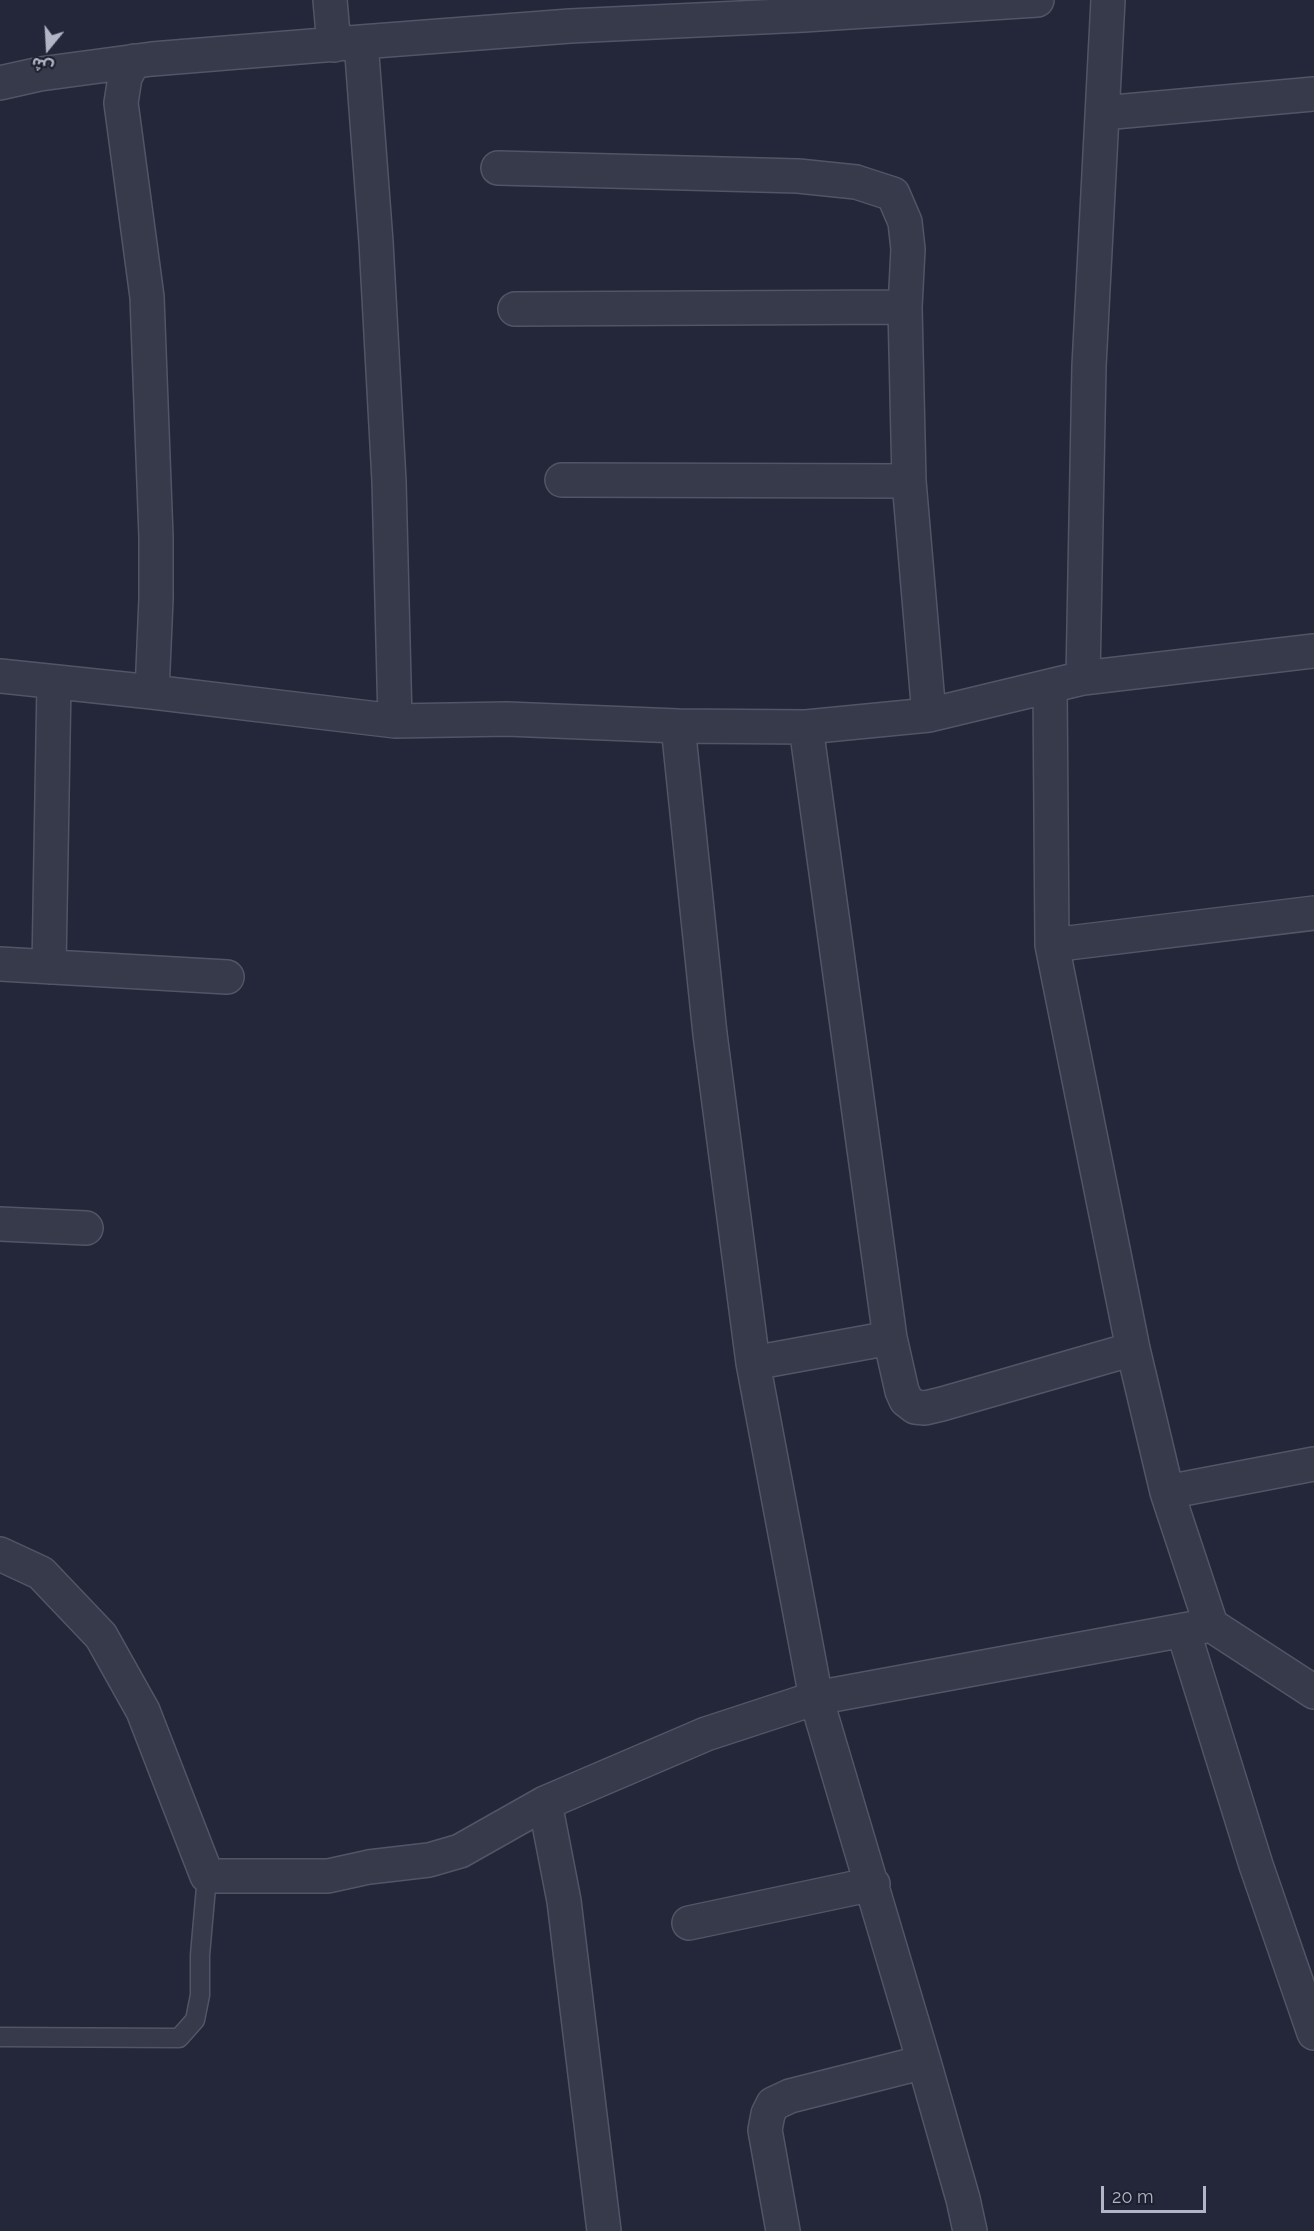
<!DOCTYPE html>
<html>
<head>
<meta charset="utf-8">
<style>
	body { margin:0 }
	#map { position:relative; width:1314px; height:2231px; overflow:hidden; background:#232739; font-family:Raleway,"Noto Sans Arabic",sans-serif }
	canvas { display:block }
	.north { position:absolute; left:18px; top:18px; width:60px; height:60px; -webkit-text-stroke:4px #1c1f2e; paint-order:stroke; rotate:198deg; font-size:16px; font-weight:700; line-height:24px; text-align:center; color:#b2b5c6 }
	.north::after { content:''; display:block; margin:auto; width:21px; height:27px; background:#b2b5c6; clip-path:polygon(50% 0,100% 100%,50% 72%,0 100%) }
	.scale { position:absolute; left:1101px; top:2186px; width:105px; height:27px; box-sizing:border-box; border:3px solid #b2b5c6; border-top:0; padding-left:8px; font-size:18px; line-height:21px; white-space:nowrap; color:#b2b5c6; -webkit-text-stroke:4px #1c1f2e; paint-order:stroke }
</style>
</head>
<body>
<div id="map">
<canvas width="1314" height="2231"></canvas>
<div class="north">ش</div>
<div class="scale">20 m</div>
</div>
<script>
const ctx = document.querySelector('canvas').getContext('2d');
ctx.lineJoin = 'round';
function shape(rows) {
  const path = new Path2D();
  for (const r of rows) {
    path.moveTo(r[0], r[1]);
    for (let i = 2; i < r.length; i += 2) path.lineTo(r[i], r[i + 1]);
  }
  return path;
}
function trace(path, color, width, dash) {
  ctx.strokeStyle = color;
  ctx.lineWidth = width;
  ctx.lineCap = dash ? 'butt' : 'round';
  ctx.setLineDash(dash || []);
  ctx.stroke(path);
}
const service = shape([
	[0,2037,179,2038,195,2020,200,1995,200,1955,207,1876]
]);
const minor = shape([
	[330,0,334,45],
	[361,42,376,242,389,481,395,721],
	[134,61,125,77,121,103,147,297,156,537,156,599,152,692],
	[0,83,40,74,152,59,361,42,570,26,804,15,1037,0],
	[1103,113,1314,94],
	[498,168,798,176,856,182,893,194,905,222,908,249,905,307,909,481,929,715],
	[515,309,905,307],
	[562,480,909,481],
	[0,676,152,692,395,721,507,719,678,726,806,727,929,715,1083,678,1314,651],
	[1083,678,1089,366,1108,0],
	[1050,687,1052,945,1133,1349,1167,1492,1211,1625,1314,1692],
	[678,726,710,1034,753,1363,816,1698,924,2062,963,2199,970,2231],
	[806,727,890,1338,902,1391,906,1400,915,1407,925,1408,942,1404,1133,1349],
	[1052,945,1314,913],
	[0,964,227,977],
	[49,967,54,682],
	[0,1224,86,1228],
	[753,1363,890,1338],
	[1167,1492,1314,1464],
	[0,1554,41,1573,101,1636,143,1711,207,1876,328,1876,369,1867,429,1860,460,1851,545,1803,706,1734,816,1698,1211,1625],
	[1183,1630,1256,1865,1314,2033],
	[545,1803,564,1901,604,2231],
	[689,1923,873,1884],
	[783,2231,765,2130,768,2114,773,2104,790,2096,924,2062]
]);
trace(service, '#525565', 21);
trace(minor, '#525565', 36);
trace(service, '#373a4a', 18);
trace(minor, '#373a4a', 33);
</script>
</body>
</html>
